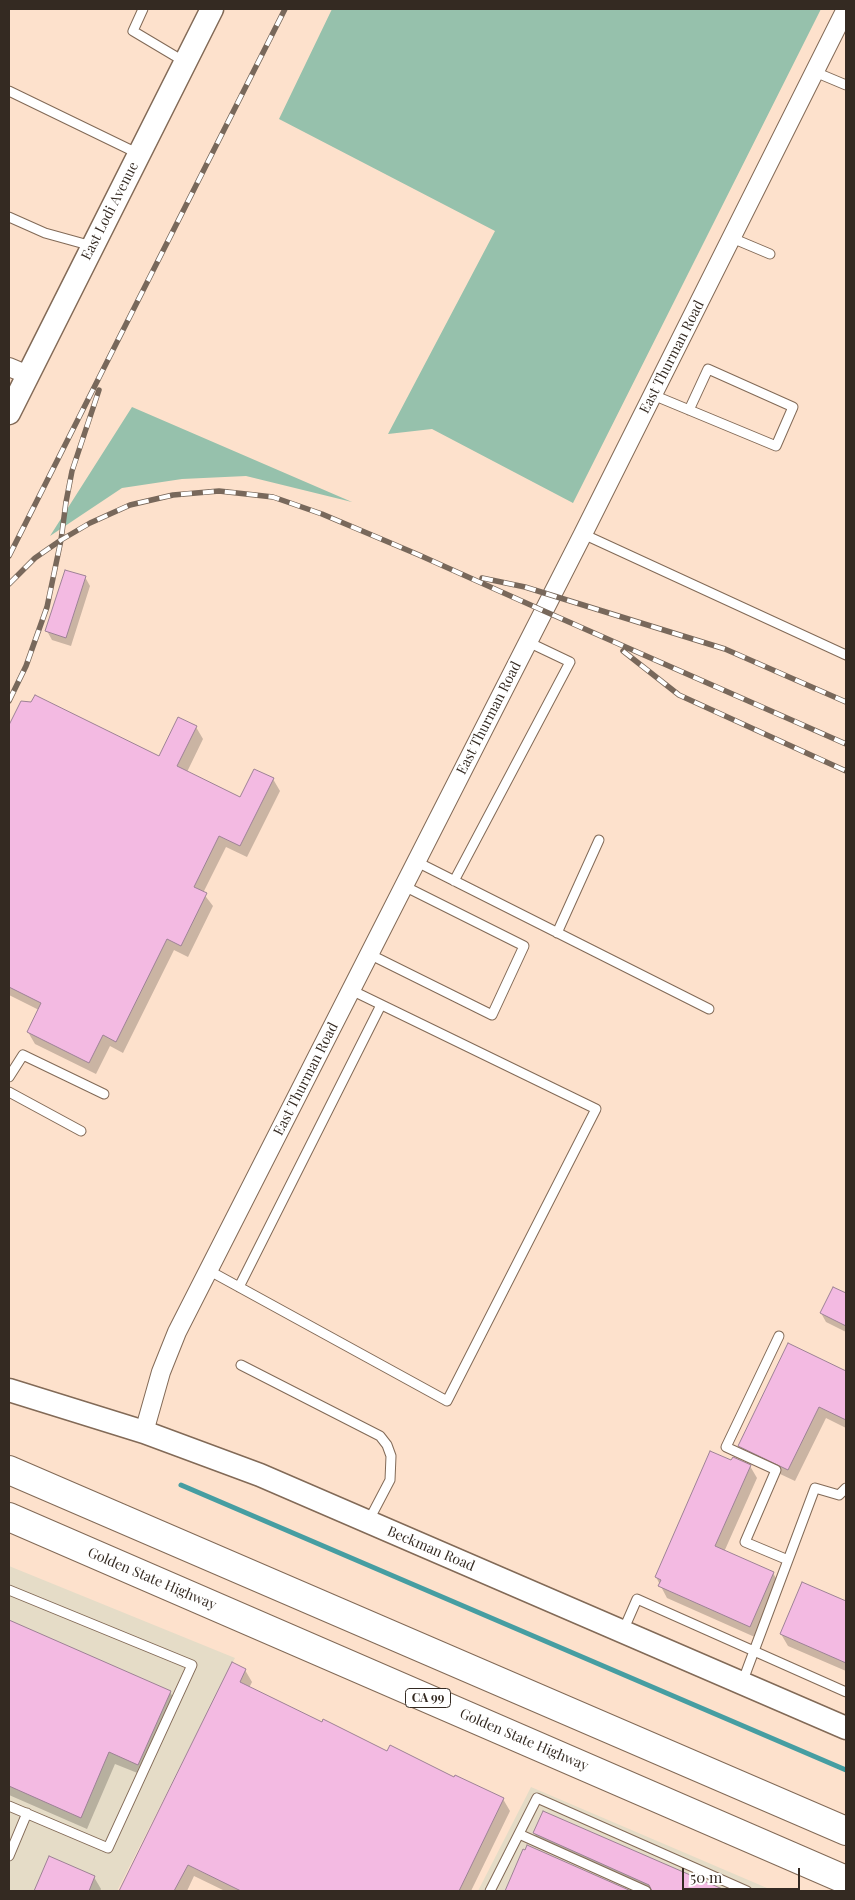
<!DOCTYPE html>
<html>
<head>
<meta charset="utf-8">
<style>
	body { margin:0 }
	#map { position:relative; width:855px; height:1900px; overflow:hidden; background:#fde1cc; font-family:"Playfair Display",serif }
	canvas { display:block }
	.frame { position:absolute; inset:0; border:10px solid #342a22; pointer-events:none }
	.scale { position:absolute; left:682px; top:1868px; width:118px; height:22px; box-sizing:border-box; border:2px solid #342a22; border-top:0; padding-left:6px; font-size:15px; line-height:18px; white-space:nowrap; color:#342a22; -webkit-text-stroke:4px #fff; paint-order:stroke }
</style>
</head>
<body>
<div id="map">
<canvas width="855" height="1900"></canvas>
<div class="frame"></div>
<div class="scale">50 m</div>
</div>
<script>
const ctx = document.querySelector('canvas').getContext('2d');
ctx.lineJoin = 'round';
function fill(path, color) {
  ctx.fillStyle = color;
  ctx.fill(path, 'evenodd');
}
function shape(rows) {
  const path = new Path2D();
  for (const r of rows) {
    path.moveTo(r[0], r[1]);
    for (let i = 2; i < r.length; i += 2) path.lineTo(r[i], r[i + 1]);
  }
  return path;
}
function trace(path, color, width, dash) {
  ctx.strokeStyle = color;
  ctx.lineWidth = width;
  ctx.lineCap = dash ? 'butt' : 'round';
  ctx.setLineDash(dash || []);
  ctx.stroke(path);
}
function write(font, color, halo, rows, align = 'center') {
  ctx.font = font + ' "Playfair Display",serif';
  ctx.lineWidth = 4;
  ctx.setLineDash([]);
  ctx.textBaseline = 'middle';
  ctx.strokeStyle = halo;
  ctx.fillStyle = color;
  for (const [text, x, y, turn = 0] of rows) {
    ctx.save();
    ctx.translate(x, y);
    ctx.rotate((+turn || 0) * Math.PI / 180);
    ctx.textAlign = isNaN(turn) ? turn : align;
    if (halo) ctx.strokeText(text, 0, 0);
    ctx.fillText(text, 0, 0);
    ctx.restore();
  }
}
const commercial = shape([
	[9,1566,235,1658,117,1891,9,1891],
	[531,1787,774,1891,478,1891]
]);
const green = shape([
	[332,9,821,9,573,503,432,429,388,434,495,231,279,119],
	[132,407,352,502,246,476,182,479,122,488,50,536]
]);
const shadow = shape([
	[85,577,90,586,71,646,52,640,47,631],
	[22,702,159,758,196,727,203,739,187,772,240,799,273,779,280,791,247,857,226,847,203,893,213,906,188,957,174,950,123,1053,110,1046,96,1074,35,1044,28,1032,39,1010,9,995,9,728],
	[834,1288,846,1294,846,1332,826,1322,821,1313],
	[789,1345,846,1373,846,1428,826,1418,795,1481,746,1458,740,1446],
	[732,1462,750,1466,757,1478,724,1552,773,1573,780,1585,757,1638,667,1598,656,1577],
	[803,1584,846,1602,846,1671,788,1646,781,1634],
	[9,1622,170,1692,177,1704,145,1776,115,1764,87,1829,9,1795],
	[233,1664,245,1670,252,1682,249,1688,388,1753,503,1799,510,1811,471,1891,225,1891,194,1876,187,1891,120,1891],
	[543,1812,724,1891,644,1891,541,1845,534,1833],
	[528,1846,628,1891,506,1891,524,1850,526,1851],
	[50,1858,94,1877,101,1889,100,1891,35,1891]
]);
const stream = shape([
	[181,1485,846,1770]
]);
const building = shape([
	[65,570,86,576,66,638,45,631,65,570],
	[35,695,159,756,178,717,197,726,177,766,240,797,254,769,274,778,240,846,219,836,194,887,207,893,181,946,167,939,116,1042,103,1035,89,1063,27,1032,41,1003,9,987,9,725,21,701,31,702,35,695],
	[833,1287,846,1293,846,1326,820,1313,833,1287],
	[788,1343,846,1371,846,1420,819,1407,788,1470,738,1446,788,1343],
	[710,1451,731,1460,733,1457,751,1465,715,1546,774,1572,750,1627,658,1586,661,1580,655,1577,710,1451],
	[802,1582,846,1601,846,1663,780,1634,802,1582],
	[9,1620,171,1691,138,1765,109,1752,81,1818,9,1786,9,1620],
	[232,1662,246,1669,240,1682,322,1722,323,1719,387,1751,390,1745,454,1777,455,1775,504,1798,459,1891,241,1891,188,1865,174,1891,119,1891,232,1662],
	[543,1811,727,1891,652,1891,649,1885,533,1833,543,1811],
	[527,1845,631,1891,505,1891,523,1849,525,1850,527,1845],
	[49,1856,95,1876,89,1891,34,1891,49,1856]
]);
const service = shape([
	[143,9,133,31,185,62],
	[815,72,846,85],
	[9,91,139,154],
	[9,217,45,233,92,246],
	[732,238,770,254],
	[653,395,776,446,793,407,708,369,689,410],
	[583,534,846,655],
	[417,862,709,1009],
	[454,881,570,662,528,642],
	[557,933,599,840],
	[369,954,492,1015,524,946,404,886],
	[9,1077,23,1055,104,1094],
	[9,1092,81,1131],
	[208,1270,447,1401,596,1109,351,990],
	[239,1287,381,1005],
	[779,1336,726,1447,776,1470,745,1542,788,1560],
	[241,1365,380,1436,387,1445,391,1456,390,1480,368,1522],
	[9,1590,192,1665,108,1848,9,1806],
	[623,1631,637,1599,846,1692],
	[742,1683,815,1488,839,1495,846,1488],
	[519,1834,646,1891],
	[9,1856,27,1813],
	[490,1891,537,1798,747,1891]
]);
const minor = shape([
	[9,367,28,375],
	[144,1432,161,1372,177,1332,583,534,846,9]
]);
const tertiary = shape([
	[9,413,212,9],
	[9,1390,144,1432,260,1475,846,1728]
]);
const motorway = shape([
	[9,1470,846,1831],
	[9,1517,846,1880]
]);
const rail = shape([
	[9,556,285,9],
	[482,578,525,587,725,649,846,702],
	[9,584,35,558,61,540,90,523,130,505,173,495,219,491,273,497,322,514,419,555,544,611,846,744],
	[623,651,679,695,846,771],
	[9,701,26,666,47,607,61,540,66,502,72,471,99,390]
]);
const shields = [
	[428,1698,45]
];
const shieldNames = [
	["CA 99",428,1698]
];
const streetNames = [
	["East Lodi Avenue",110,211,-63],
	["East Thurman Road",672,357,-63],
	["East Thurman Road",489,718,-63],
	["East Thurman Road",306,1079,-63],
	["Beckman Road",431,1549,23],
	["Golden State Highway",152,1579,23],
	["Golden State Highway",524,1740,23]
];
fill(commercial, '#e5dcc7');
fill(green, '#96c1ac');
fill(shadow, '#0003');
trace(stream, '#469ea2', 5);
fill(building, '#f3bae2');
trace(building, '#9d8295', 1);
trace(service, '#826a57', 11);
trace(minor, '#826a57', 20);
trace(tertiary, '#826a57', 25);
trace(motorway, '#826a57', 30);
trace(service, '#fff', 9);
trace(minor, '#fff', 18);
trace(tertiary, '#fff', 22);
trace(motorway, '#fff', 28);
trace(rail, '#78685b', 5.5);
trace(rail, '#fff', 4, [11]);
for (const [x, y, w] of shields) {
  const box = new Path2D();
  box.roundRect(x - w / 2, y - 9.5, w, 19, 4);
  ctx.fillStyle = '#fff';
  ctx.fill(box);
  trace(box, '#342a22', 1);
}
write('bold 12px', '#342a22', null, shieldNames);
write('14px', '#342a22', '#fff', streetNames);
</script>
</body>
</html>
